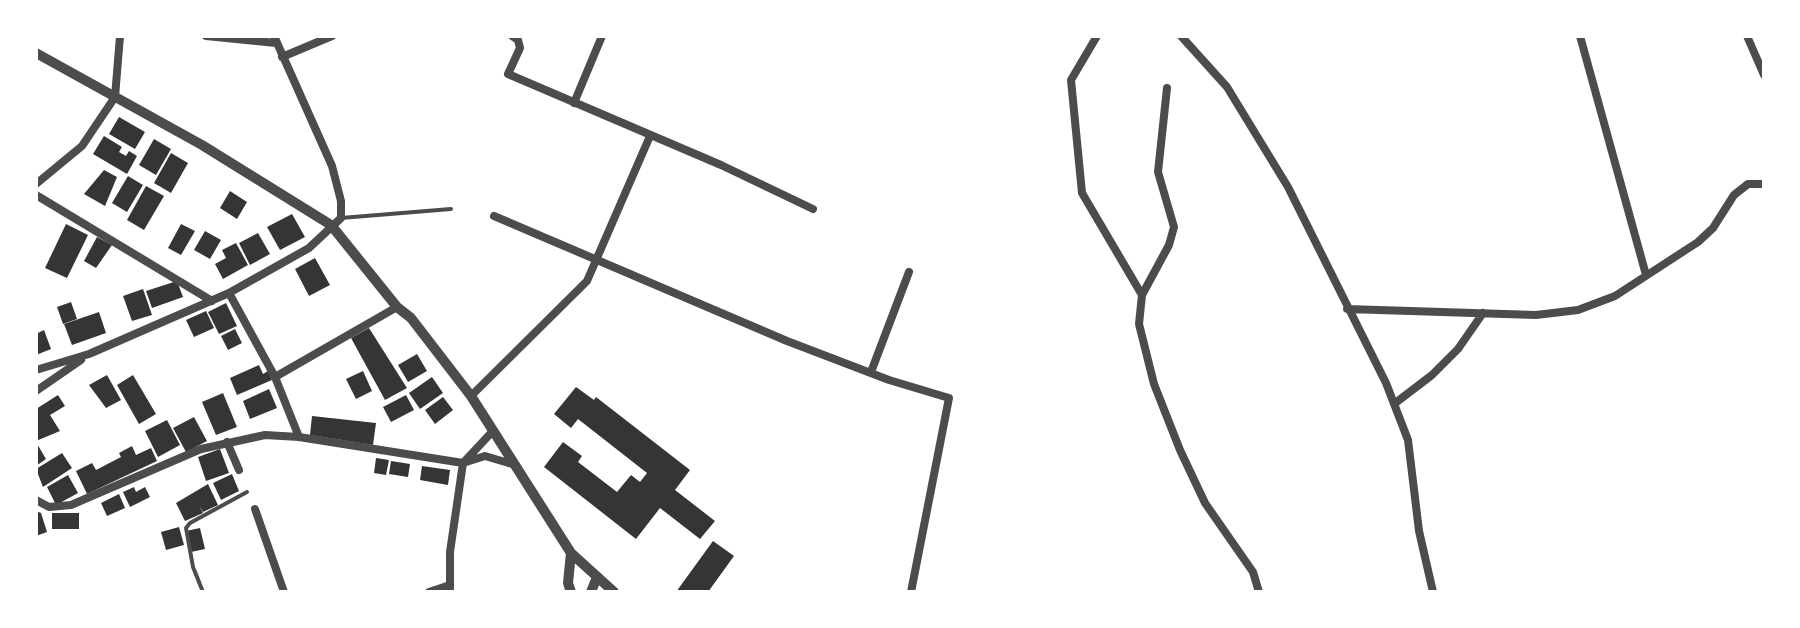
<!DOCTYPE html>
<html>
<head>
<meta charset="utf-8">
<style>
	body { margin:0 }
	#map { position:relative; width:1800px; height:628px; overflow:hidden; background:#fff; font-family:Signika,sans-serif }
	canvas { display:block }
	.frame { position:absolute; inset:0; border:38px solid #fff; pointer-events:none }
</style>
</head>
<body>
<div id="map">
<canvas width="1800" height="628"></canvas>
<div class="frame"></div>
</div>
<script>
const ctx = document.querySelector('canvas').getContext('2d');
ctx.lineJoin = 'round';
function fill(path, color) {
  ctx.fillStyle = color;
  ctx.fill(path, 'evenodd');
}
function shape(rows) {
  const path = new Path2D();
  for (const r of rows) {
    path.moveTo(r[0], r[1]);
    for (let i = 2; i < r.length; i += 2) path.lineTo(r[i], r[i + 1]);
  }
  return path;
}
function trace(path, color, width, dash) {
  ctx.strokeStyle = color;
  ctx.lineWidth = width;
  ctx.lineCap = dash ? 'butt' : 'round';
  ctx.setLineDash(dash || []);
  ctx.stroke(path);
}
const building = shape([
	[119,117,145,132,135,149,109,134],
	[104,136,122,147,119,152,126,156,129,151,137,156,127,174,93,154],
	[154,139,171,149,156,175,139,165],
	[171,153,188,163,171,193,154,183],
	[104,170,117,177,105,206,84,194],
	[128,176,143,185,127,212,112,203],
	[146,186,164,196,144,230,127,220],
	[230,191,247,202,237,219,220,208],
	[292,214,305,237,280,250,267,227],
	[66,224,88,235,67,278,45,268],
	[181,224,195,231,181,255,168,248],
	[205,231,221,240,210,259,194,250],
	[258,233,270,254,250,265,239,243],
	[97,237,112,245,96,268,84,261],
	[236,243,248,265,223,279,215,264,226,258,222,250],
	[315,258,330,285,309,296,295,269],
	[177,281,183,297,152,308,146,291],
	[143,289,152,315,132,321,123,296],
	[71,302,77,319,63,324,57,307],
	[226,303,237,326,219,334,208,312],
	[206,311,214,328,194,337,186,320],
	[99,312,106,333,72,345,64,324],
	[369,328,407,388,385,400,351,338],
	[235,329,242,343,228,350,221,336],
	[44,330,51,349,36,355,36,334],
	[417,354,427,371,408,382,398,365],
	[259,365,263,374,268,371,272,380,237,395,230,378],
	[363,371,372,391,356,399,346,379],
	[107,375,121,400,106,408,89,385],
	[133,375,156,414,139,424,117,385],
	[432,377,443,393,420,409,409,393],
	[576,387,594,400,596,397,690,470,675,490,715,521,700,539,660,508,636,539,544,467,563,442,582,456,578,462,617,492,631,475,640,482,647,473,578,419,571,428,554,414],
	[269,389,277,408,250,419,243,401],
	[223,393,237,427,216,435,202,402],
	[58,395,65,406,50,415,60,431,36,441,36,409],
	[406,395,414,410,391,422,383,407],
	[443,397,453,410,435,424,425,410],
	[312,416,376,423,373,445,310,435],
	[194,417,207,441,186,452,173,428],
	[167,420,180,445,158,457,145,431],
	[36,442,46,459,36,466],
	[132,446,136,455,151,448,157,461,87,494,76,471,92,463,96,470,121,457,119,453],
	[220,449,229,473,206,481,198,457],
	[62,453,72,468,43,487,36,469],
	[376,458,389,460,386,475,374,473],
	[391,461,410,464,408,477,389,474],
	[422,466,450,470,448,485,420,480],
	[232,474,239,491,221,500,213,483],
	[68,475,78,493,56,505,47,487],
	[208,484,218,505,203,512,199,505,203,513,185,521,176,503],
	[134,487,136,492,145,487,150,497,130,507,123,492],
	[119,494,125,508,107,516,101,503],
	[36,511,41,513,47,532,36,536],
	[52,513,79,513,79,529,52,529],
	[179,527,184,545,166,550,161,532],
	[200,528,205,549,191,552,186,531],
	[713,541,734,556,708,592,676,592]
]);
const service = shape([
	[341,218,451,209],
	[203,592,193,567,186,528,190,523,247,492]
]);
const minor = shape([
	[206,36,276,43],
	[512,36,518,40,520,48,508,74,721,165,813,209],
	[1097,36,1071,80,1082,193,1142,295],
	[1181,36,1227,87,1288,187,1386,383,1408,440,1419,531,1433,592],
	[1580,36,1646,275],
	[1747,36,1764,75],
	[282,57,332,36],
	[1167,88,1158,172,1174,227,1169,245,1142,295,1139,324,1154,384,1180,450,1205,503,1253,572,1259,592],
	[574,103,602,36],
	[36,184,82,146,115,97,120,36],
	[36,195,212,301],
	[494,216,787,341,889,380,949,398,911,592],
	[229,293,275,377,299,437],
	[1347,309,1536,315,1578,310,1615,296,1698,242,1713,228,1734,195,1748,184,1764,184],
	[36,370,89,354,229,293,309,248,341,218,341,201,332,166,274,36],
	[871,372,909,272],
	[275,377,397,307],
	[36,391,81,360],
	[471,396,587,281,650,136],
	[1394,404,1432,375,1458,349,1483,313],
	[227,442,239,470],
	[36,500,49,507,71,505,201,449,265,435,299,437,463,463,485,456,512,464],
	[255,509,284,592],
	[429,592,450,585],
	[450,592,450,552,463,463,492,432]
]);
const tertiary = shape([
	[36,53,202,145,331,225,397,307,411,318,471,396,571,553,614,592],
	[571,553,568,583,571,592],
	[591,592,597,577]
]);
fill(building, '#353535');
trace(service, '#4c4c4c', 4);
trace(minor, '#4c4c4c', 8);
trace(tertiary, '#4c4c4c', 10);
</script>
</body>
</html>
